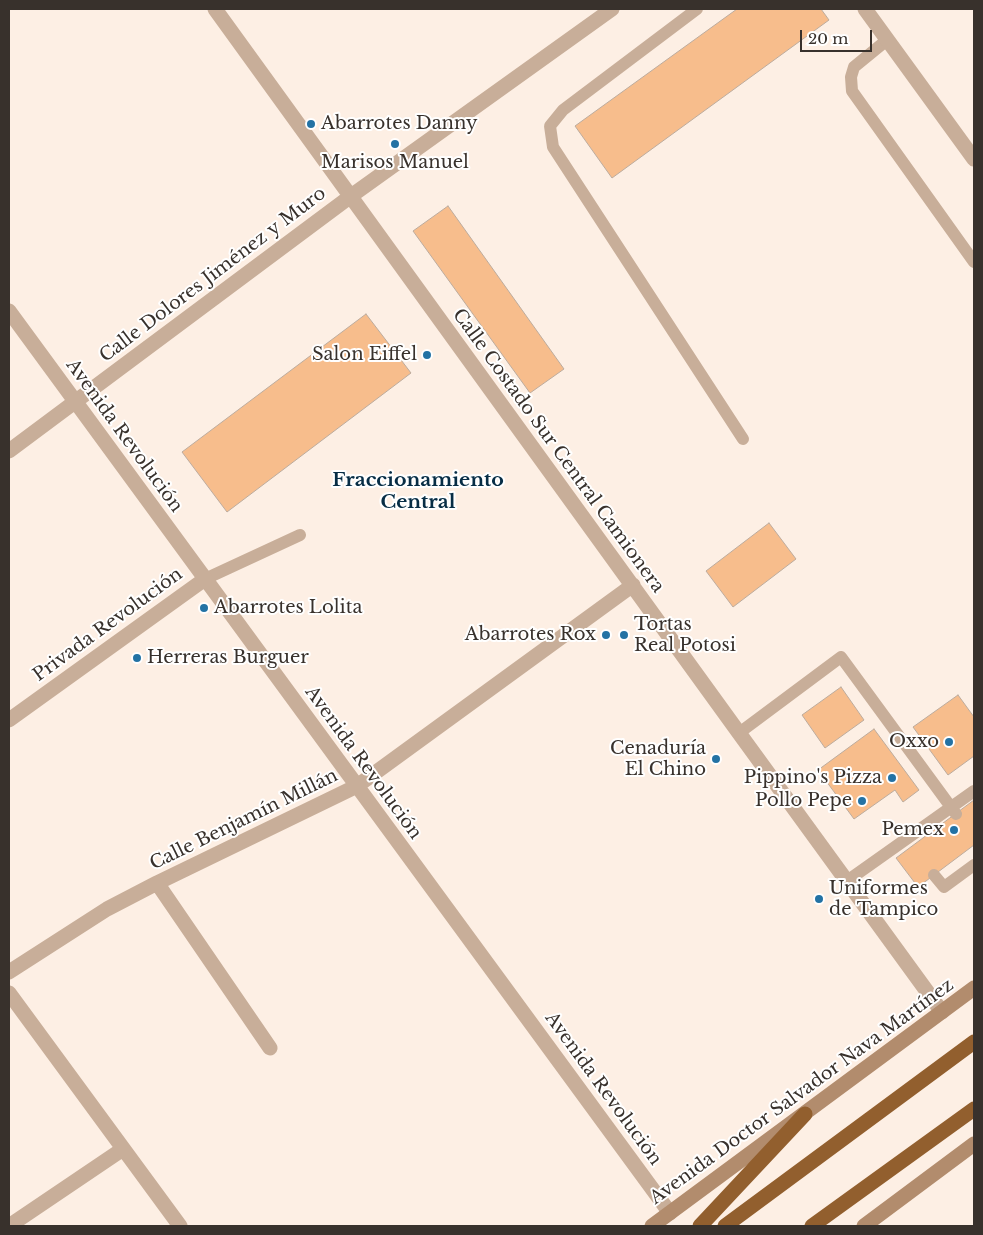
<!DOCTYPE html>
<html>
<head>
<meta charset="utf-8">
<style>
	body { margin:0 }
	#map { position:relative; width:983px; height:1235px; overflow:hidden; background:#fdefe4; font-family:"Libre Baskerville",serif }
	canvas { display:block }
	.frame { position:absolute; inset:0; border:10px solid #38312c; pointer-events:none }
	.scale { position:absolute; left:800px; top:30px; width:72px; height:22px; box-sizing:border-box; border:2px solid #38312c; border-top:0; padding-left:6px; font-size:15px; line-height:18px; white-space:nowrap; color:#38312c; -webkit-text-stroke:4px #fff; paint-order:stroke }
</style>
</head>
<body>
<div id="map">
<canvas width="983" height="1235"></canvas>
<div class="frame"></div>
<div class="scale">20 m</div>
</div>
<script>
const ctx = document.querySelector('canvas').getContext('2d');
ctx.lineJoin = 'round';
function fill(path, color) {
  ctx.fillStyle = color;
  ctx.fill(path, 'evenodd');
}
function shape(rows) {
  const path = new Path2D();
  for (const r of rows) {
    path.moveTo(r[0], r[1]);
    for (let i = 2; i < r.length; i += 2) path.lineTo(r[i], r[i + 1]);
  }
  return path;
}
function trace(path, color, width, dash) {
  ctx.strokeStyle = color;
  ctx.lineWidth = width;
  ctx.lineCap = dash ? 'butt' : 'round';
  ctx.setLineDash(dash || []);
  ctx.stroke(path);
}
function write(font, color, halo, rows, align = 'center') {
  ctx.font = font + ' "Libre Baskerville",serif';
  ctx.lineWidth = 4;
  ctx.setLineDash([]);
  ctx.textBaseline = 'middle';
  ctx.strokeStyle = halo;
  ctx.fillStyle = color;
  for (const [text, x, y, turn = 0] of rows) {
    ctx.save();
    ctx.translate(x, y);
    ctx.rotate((+turn || 0) * Math.PI / 180);
    ctx.textAlign = isNaN(turn) ? turn : align;
    if (halo) ctx.strokeText(text, 0, 0);
    ctx.fillText(text, 0, 0);
    ctx.restore();
  }
}
const building = shape([
	[737,9,821,9,829,20,612,178,575,126,737,9],
	[448,206,564,369,530,393,413,231,448,206],
	[366,314,411,373,227,512,182,452,366,314],
	[769,523,796,559,733,607,706,571,769,523],
	[841,687,864,720,825,748,802,715,841,687],
	[958,695,974,717,974,756,948,775,913,727,958,695],
	[874,729,919,790,903,802,895,790,854,819,818,770,874,729],
	[974,800,974,845,918,887,896,858,974,800]
]);
const service = shape([
	[697,9,563,110,550,126,553,147,743,439],
	[887,40,854,67,851,77,852,91,974,262],
	[205,579,300,535],
	[739,733,841,657,956,814],
	[934,875,944,887,974,865],
	[847,881,974,791]
]);
const minor = shape([
	[215,9,739,733,942,1012],
	[865,9,974,159],
	[9,311,670,1213],
	[9,451,351,196,612,9],
	[9,720,205,579],
	[157,883,270,1048],
	[9,972,107,909,157,883,357,786,633,585],
	[9,993,180,1226],
	[9,1226,123,1149]
]);
const secondary = shape([
	[652,1226,974,988],
	[864,1226,974,1144]
]);
const motorway = shape([
	[700,1226,805,1114],
	[725,1226,974,1042],
	[812,1226,974,1109]
]);
const markers = [
	[311,124,5,"#2372a4"],
	[395,144,5,"#2372a4"],
	[427,355,5,"#2372a4"],
	[204,608,5,"#2372a4"],
	[606,635,5,"#2372a4"],
	[624,635,5,"#2372a4"],
	[137,658,5,"#2372a4"],
	[949,742,5,"#2372a4"],
	[716,759,5,"#2372a4"],
	[892,778,5,"#2372a4"],
	[862,801,5,"#2372a4"],
	[954,830,5,"#2372a4"],
	[819,899,5,"#2372a4"]
];
const poiNames = [
	["Abarrotes Danny",321,124,"left"],
	["Marisos Manuel",395,163,"center"],
	["Salon Eiffel",417,355],
	["Abarrotes Lolita",214,608,"left"],
	["Tortas",634,625,"left"],
	["Real Potosi",634,646,"left"],
	["Abarrotes Rox",596,635],
	["Herreras Burguer",147,658,"left"],
	["Oxxo",939,742],
	["Cenaduría",706,749],
	["El Chino",706,770],
	["Pippino's Pizza",882,778],
	["Pollo Pepe",852,801],
	["Pemex",944,830],
	["Uniformes",829,889,"left"],
	["de Tampico",829,910,"left"]
];
const streetNames = [
	["Calle Dolores Jiménez y Muro",213,275,-37],
	["Avenida Revolución",124,436,54],
	["Calle Costado Sur Central Camionera",558,451,54],
	["Privada Revolución",108,625,-36],
	["Avenida Revolución",363,763,54],
	["Calle Benjamín Millán",244,820,-26],
	["Avenida Revolución",603,1089,54],
	["Avenida Doctor Salvador Nava Martínez",802,1092,-36]
];
const neighbourhoodNames = [
	["Fraccionamiento",418,481],
	["Central",418,503]
];
fill(building, '#f7bd8c');
trace(building, '#bcab9d', 1);
trace(service, '#c8ae99', 12);
trace(minor, '#c8ae99', 15);
trace(secondary, '#b28c6d', 15);
trace(motorway, '#925f2e', 15);
for (const [x, y, r, color] of markers) {
  const dot = new Path2D();
  dot.arc(x, y, r, 0, 2 * Math.PI);
  ctx.fillStyle = color;
  ctx.fill(dot);
  trace(dot, '#fff', 2);
}
write('18px', '#38312c', '#fff', poiNames, 'right');
write('18px', '#38312c', '#fff', streetNames);
write('bold 19px', '#072d45', '#fff', neighbourhoodNames);
</script>
</body>
</html>
